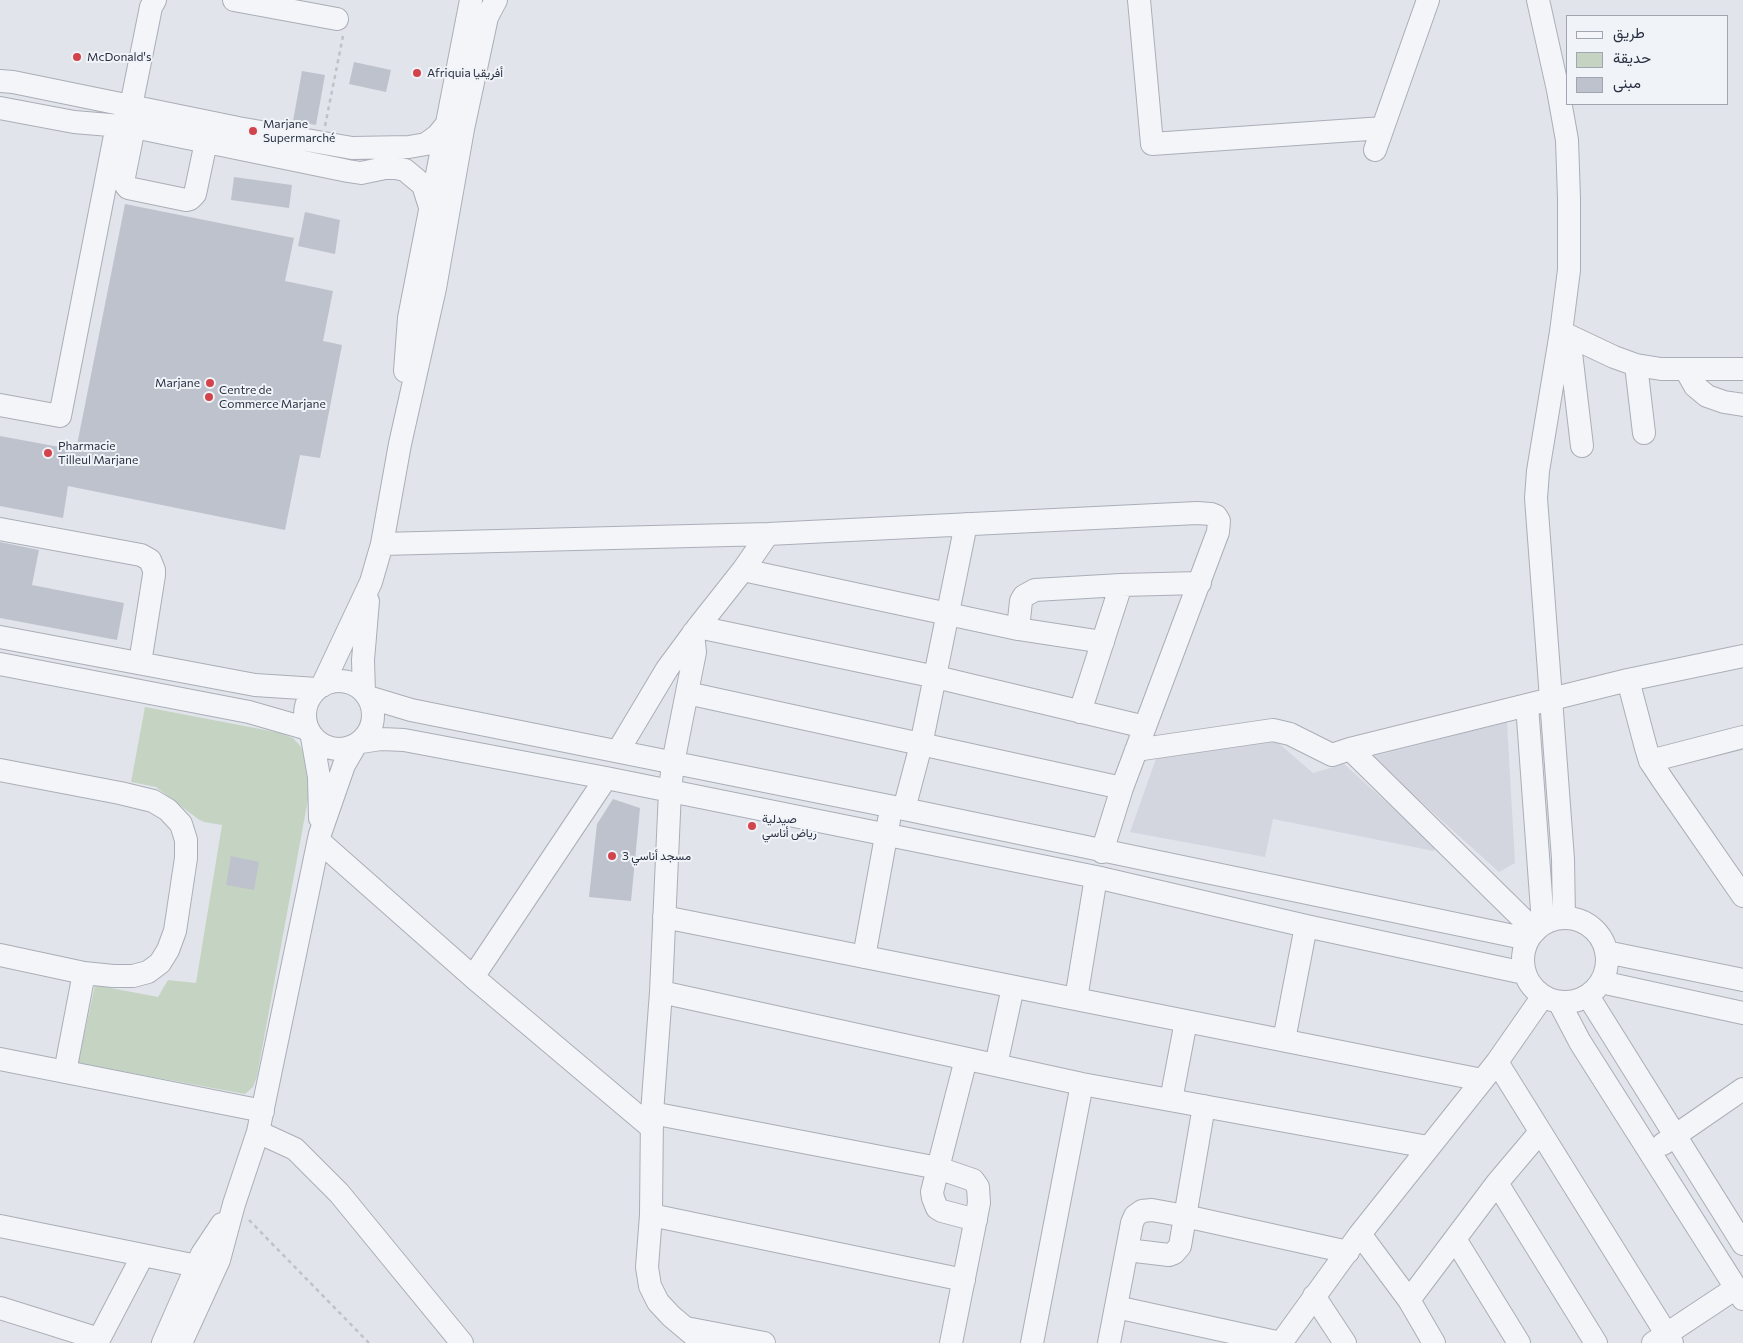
<!DOCTYPE html>
<html>
<head>
<meta charset="utf-8">
<style>
	body { margin:0 }
	#map { position:relative; width:1743px; height:1343px; overflow:hidden; background:#e1e4ea; font-family:Commissioner,Vazirmatn,sans-serif }
	canvas { display:block }
	.legend { position:absolute; left:1566px; top:15px; width:162px; height:90px; box-sizing:border-box; background:#f0f3f7; border:1px solid #a0a5af; margin:0; padding:6px 9px; list-style:none; font-size:15px; color:#293042 }
	.legend li { display:flex; align-items:center; gap:10px; height:25px }
	.legend b { width:25px; border:1px solid #a0a5af }
</style>
</head>
<body>
<div id="map">
<canvas width="1743" height="1343"></canvas>
<ul class="legend">
<li><b style="height:6px;background:#f4f5f8"></b>طريق</li>
<li><b style="height:14px;background:#c5d4c2"></b>حديقة</li>
<li><b style="height:14px;background:#bec2cd"></b>مبنى</li>
</ul>
</div>
<script>
const ctx = document.querySelector('canvas').getContext('2d');
ctx.lineJoin = 'round';
function fill(path, color) {
  ctx.fillStyle = color;
  ctx.fill(path, 'evenodd');
}
function shape(rows) {
  const path = new Path2D();
  for (const r of rows) {
    if (r.length === 3) {
      path.moveTo(r[0] + r[2], r[1]);
      path.arc(r[0], r[1], r[2], 0, 2 * Math.PI);
      continue;
    }
    path.moveTo(r[0], r[1]);
    for (let i = 2; i < r.length; i += 2) path.lineTo(r[i], r[i + 1]);
  }
  return path;
}
function trace(path, color, width, dash) {
  ctx.strokeStyle = color;
  ctx.lineWidth = width;
  ctx.lineCap = dash ? 'butt' : 'round';
  ctx.setLineDash(dash || []);
  ctx.stroke(path);
}
function write(font, color, halo, rows, align = 'center') {
  ctx.font = font + ' Commissioner,Vazirmatn,sans-serif';
  ctx.lineWidth = 4;
  ctx.setLineDash([]);
  ctx.textBaseline = 'middle';
  ctx.strokeStyle = halo;
  ctx.fillStyle = color;
  for (const [text, x, y, turn = 0] of rows) {
    ctx.save();
    ctx.translate(x, y);
    ctx.rotate((+turn || 0) * Math.PI / 180);
    ctx.textAlign = isNaN(turn) ? turn : align;
    if (halo) ctx.strokeText(text, 0, 0);
    ctx.fillText(text, 0, 0);
    ctx.restore();
  }
}
const built = shape([
	[1507,722,1515,863,1499,872,1371,757],
	[1276,741,1313,773,1344,764,1435,846,1434,851,1273,819,1265,857,1130,832,1157,756]
]);
const green = shape([
	[145,707,281,733,293,738,301,747,305,759,309,794,257,1076,253,1087,245,1094,78,1063,95,985,158,997,168,980,196,983,222,825,204,822,198,819,156,787,131,782]
]);
const building = shape([
	[354,62,391,70,386,92,349,84],
	[302,71,325,75,316,125,293,121],
	[234,177,292,185,289,208,231,200],
	[125,204,294,238,285,281,333,291,323,341,342,345,320,458,300,455,285,530,68,486,63,518,0,506,0,436,76,450],
	[305,212,340,220,335,254,298,246],
	[0,542,39,550,32,585,124,603,117,640,0,618],
	[613,799,640,808,631,901,589,897,597,824],
	[231,856,259,862,254,890,226,885]
]);
const path = shape([
	[325,126,343,36],
	[249,1220,369,1343]
]);
const minor = shape([
	[234,0,337,19],
	[1139,0,1152,144,1383,128],
	[1538,0,1558,90,1567,140,1569,199,1569,270,1561,332,1538,471,1536,498,1563,859,1564,918],
	[0,81,13,82,238,128,352,148,409,147,426,144,437,136,447,124],
	[131,106,151,7,155,0],
	[0,108,74,122,134,127,348,171,361,173,385,168,396,168,405,170,423,185,430,207],
	[134,127,124,177,125,184,128,188,186,200,190,199,195,194,206,142],
	[1375,150,1428,0],
	[1561,332,1614,357,1636,365,1661,369,1743,369],
	[1569,336,1582,446],
	[1636,365,1644,433],
	[1686,370,1695,386,1707,396,1724,402,1743,405],
	[405,371,409,318,471,0],
	[0,405,60,416,117,125],
	[0,529,141,555,150,560,154,570,154,575,140,663],
	[382,544,768,534,1197,513,1211,514,1216,516,1219,521,1218,532,1122,788,1102,852],
	[743,570,1018,629,1103,642],
	[698,627,936,677,1145,727],
	[1018,629,1021,601,1024,596,1035,590,1121,585,1200,583],
	[693,633,695,652,673,763,670,791,661,992,652,1113,651,1215,647,1267,650,1286,658,1302,671,1316,703,1343],
	[0,637,255,685,317,689],
	[0,664,249,712,308,729],
	[1628,680,1646,748,1650,761,1664,782,1743,896],
	[339,715,34],
	[322,686,371,582,382,544,400,444,435,288,463,129,487,17,496,0],
	[364,692,363,660,368,601],
	[687,693,1122,788],
	[368,697,411,710,904,809,1528,939],
	[1527,705,1543,924],
	[1080,712,1121,585],
	[312,737,319,777,320,818],
	[361,742,381,739,404,740,606,778,1096,877,1306,926,1524,973],
	[1350,749,1535,931],
	[1136,750,1273,730,1290,734,1332,755,1350,749,1628,680,1743,656],
	[618,751,667,669,698,627,743,570,768,534],
	[1650,761,1743,737],
	[0,770,120,793,153,801,168,810,181,824,186,840,186,858,175,931,168,950,160,963,148,972,133,976,113,976,84,973,0,955],
	[904,809,921,745,966,524],
	[319,841,473,977,652,1128],
	[664,917,1482,1080],
	[1565,960,42],
	[1606,952,1743,980],
	[864,957,889,820],
	[473,977,606,778],
	[1601,982,1743,1013],
	[661,992,1082,1084,1428,1147],
	[1588,996,1743,1244],
	[1076,999,1096,877],
	[1559,1002,1580,1042,1743,1299],
	[1284,1040,1306,926],
	[0,1059,263,1111],
	[966,1059,938,1168,932,1192,933,1198,937,1208,942,1211,976,1220],
	[1497,1062,1672,1343],
	[996,1065,1013,987],
	[65,1072,84,973],
	[1171,1100,1186,1021],
	[652,1113,938,1168,973,1180,978,1187,979,1203,951,1343],
	[258,1132,295,1149,339,1193,462,1343],
	[1663,1144,1743,1089],
	[1497,1183,1596,1343],
	[651,1215,964,1280],
	[0,1226,197,1266],
	[1360,1234,1409,1300,1434,1343],
	[1455,1239,1519,1343],
	[1127,1250,1169,1255,1174,1253,1180,1246,1204,1106],
	[1314,1296,1345,1343],
	[1409,1300,1497,1183,1540,1132],
	[1116,1307,1281,1343,1360,1234,1497,1062,1543,996],
	[0,1308,99,1339],
	[686,1328,764,1343],
	[97,1343,143,1255],
	[163,1343,202,1254,222,1224],
	[181,1343,219,1260,234,1204,258,1132,320,834,344,765,355,746],
	[1032,1343,1082,1084],
	[1109,1343,1132,1223,1135,1216,1142,1211,1152,1210,1185,1216,1348,1252],
	[1653,1343,1736,1288]
]);
const markers = [
	[77,57,5,"#d2434b"],
	[417,73,5,"#d2434b"],
	[253,131,5,"#d2434b"],
	[210,383,5,"#d2434b"],
	[209,397,5,"#d2434b"],
	[48,453,5,"#d2434b"],
	[752,826,5,"#d2434b"],
	[612,856,5,"#d2434b"]
];
const poiNames = [
	["McDonald's",87,57],
	["Afriquia أفريقيا",427,73],
	["Marjane",263,124],
	["Supermarché",263,138],
	["Marjane",200,383,"right"],
	["Centre de",219,390],
	["Commerce Marjane",219,404],
	["Pharmacie",58,446],
	["Tilleul Marjane",58,460],
	["صيدلية",762,819],
	["رياض أناسي",762,833],
	["مسجد أناسي 3",622,856]
];
fill(built, '#d3d6df');
fill(green, '#c5d4c2');
fill(building, '#bec2cd');
trace(minor, '#aaaeb8', 24);
trace(path, '#bfc2c9', 2.5, [4, 4]);
trace(minor, '#f4f5f8', 22);
for (const [x, y, r, color] of markers) {
  const dot = new Path2D();
  dot.arc(x, y, r, 0, 2 * Math.PI);
  ctx.fillStyle = color;
  ctx.fill(dot);
  trace(dot, '#f0f3f7', 2);
}
write('12px', '#293042', '#f0f3f7', poiNames, 'left');
</script>
</body>
</html>
